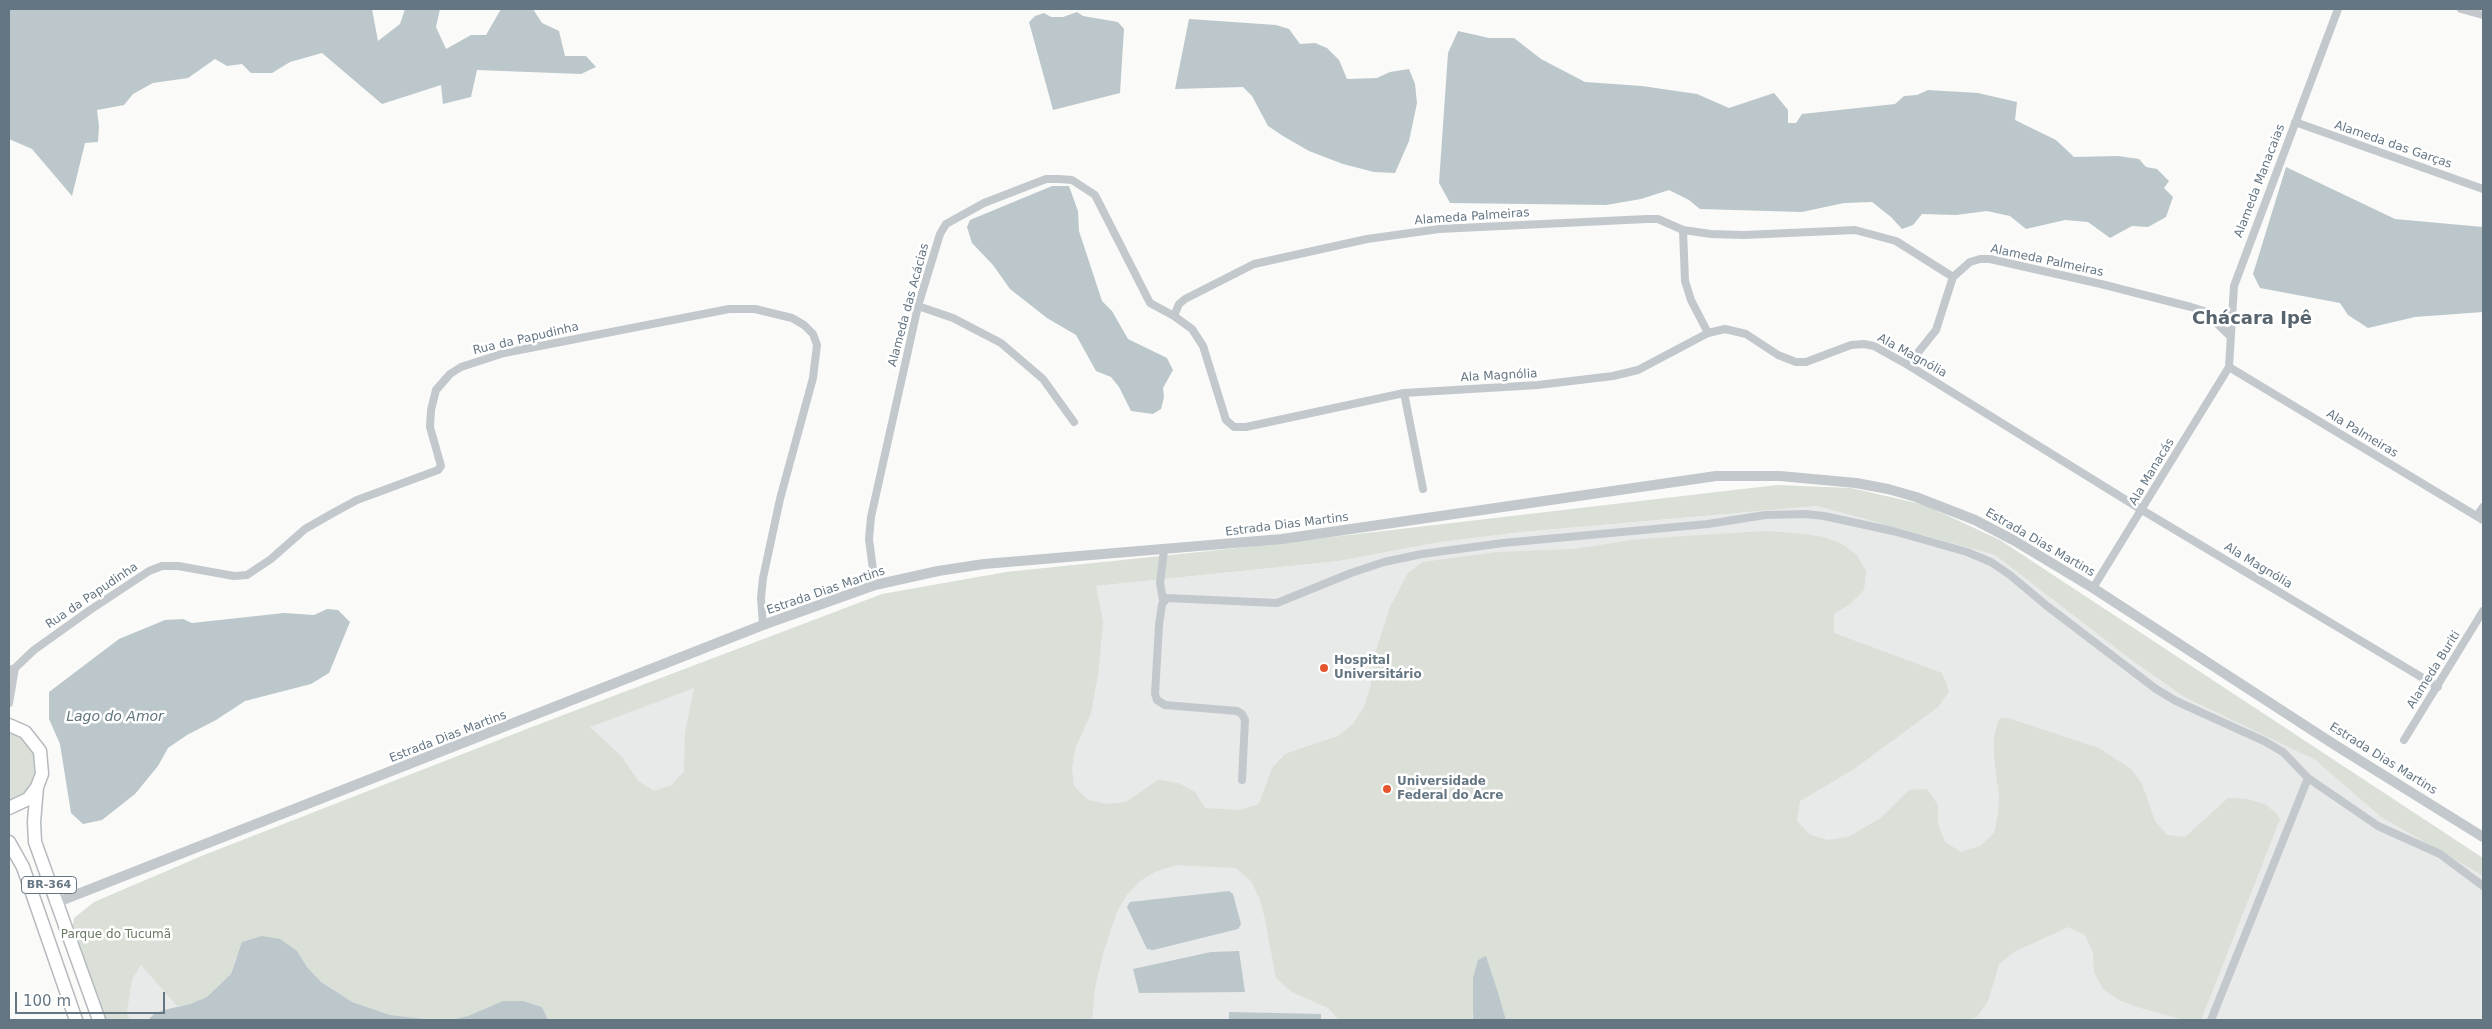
<!DOCTYPE html>
<html>
<head>
<meta charset="utf-8">
<style>
	body { margin:0 }
	#map { position:relative; width:2492px; height:1029px; overflow:hidden; background:#fafaf8; font-family:"DejaVu Sans",sans-serif }
	canvas { display:block }
	.frame { position:absolute; inset:0; border:10px solid #657683; pointer-events:none }
	.scale { position:absolute; left:15px; top:992px; width:150px; height:22px; box-sizing:border-box; border:2px solid #657683; border-top:0; padding-left:6px; font-size:15px; line-height:18px; white-space:nowrap; color:#657683; -webkit-text-stroke:4px #fff; paint-order:stroke }
</style>
</head>
<body>
<div id="map">
<canvas width="2492" height="1029"></canvas>
<div class="frame"></div>
<div class="scale">100 m</div>
</div>
<script>
const ctx = document.querySelector('canvas').getContext('2d');
ctx.lineJoin = 'round';
function fill(path, color) {
  ctx.fillStyle = color;
  ctx.fill(path, 'evenodd');
}
function shape(rows) {
  const path = new Path2D();
  for (const r of rows) {
    path.moveTo(r[0], r[1]);
    for (let i = 2; i < r.length; i += 2) path.lineTo(r[i], r[i + 1]);
  }
  return path;
}
function trace(path, color, width, dash) {
  ctx.strokeStyle = color;
  ctx.lineWidth = width;
  ctx.lineCap = dash ? 'butt' : 'round';
  ctx.setLineDash(dash || []);
  ctx.stroke(path);
}
function write(font, color, halo, rows, align = 'center') {
  ctx.font = font + ' "DejaVu Sans",sans-serif';
  ctx.lineWidth = 5;
  ctx.setLineDash([]);
  ctx.textBaseline = 'middle';
  ctx.strokeStyle = halo;
  ctx.fillStyle = color;
  for (const [text, x, y, turn = 0] of rows) {
    ctx.save();
    ctx.translate(x, y);
    ctx.rotate((+turn || 0) * Math.PI / 180);
    ctx.textAlign = isNaN(turn) ? turn : align;
    if (halo) ctx.strokeText(text, 0, 0);
    ctx.fillText(text, 0, 0);
    ctx.restore();
  }
}
const built = shape([
	[1817,506,1995,555,2130,659,2184,697,2315,760,2381,817,2483,876,2483,1020,130,1020,127,1013,132,979,142,964,296,837,780,655,1096,586,1339,561,1440,542,1522,532]
]);
const green = shape([
	[1777,485,1851,488,1925,505,2000,540,2483,858,2483,876,2381,817,2315,760,2184,697,2130,659,1995,555,1817,506,1522,532,1440,542,1339,561,1096,586,1103,622,1098,675,1091,713,1075,749,1072,768,1074,786,1088,800,1107,804,1126,802,1158,780,1178,783,1195,792,1205,808,1240,810,1259,804,1272,768,1285,754,1338,736,1353,724,1364,707,1370,688,1376,651,1390,607,1408,573,1423,562,1498,552,1575,549,1631,540,1669,537,1767,531,1805,534,1824,537,1842,544,1857,555,1866,571,1864,590,1850,604,1834,614,1834,633,1942,673,1949,691,1938,707,1923,718,1854,769,1800,801,1797,821,1810,835,1828,840,1848,837,1881,818,1909,790,1927,789,1938,805,1938,824,1945,842,1961,852,1980,846,1994,833,1998,815,1999,796,1994,756,1994,737,1999,719,2008,718,2099,748,2131,769,2142,784,2155,821,2167,835,2185,837,2228,798,2247,799,2265,804,2276,813,2280,819,2201,1020,2184,1020,2137,1007,2119,1000,2103,989,2094,972,2093,953,2085,935,2068,927,2014,952,1999,964,1988,1001,1977,1017,1967,1020,1506,1020,1486,956,1472,1016,1473,1020,1339,1020,1328,1008,1292,992,1276,978,1265,919,1260,900,1251,881,1236,868,1176,865,1157,871,1140,881,1126,896,1117,912,1104,950,1095,988,1092,1020,548,1020,542,1007,523,1001,503,1001,468,1016,451,1020,430,1020,390,1015,352,1002,321,982,307,967,297,951,235,959,231,974,207,997,190,1004,177,1006,141,965,132,980,127,1013,130,1020,105,1020,73,926,74,918,94,902,204,855,537,725,882,594,1006,572,1238,548],
	[694,688,685,733,684,771,672,785,654,791,638,781,622,757,590,727],
	[9,731,21,737,30,746,36,757,37,769,35,781,28,792,9,804]
]);
const water = shape([
	[9,9,372,9,378,41,400,24,405,9,440,9,436,27,446,49,471,35,486,35,501,9,533,9,542,23,559,31,565,56,586,56,596,67,581,74,477,70,471,97,443,104,441,85,382,104,322,53,290,62,272,73,251,73,242,64,227,66,215,59,188,78,153,83,133,94,124,105,97,110,99,126,98,142,85,143,72,196,32,149,9,139],
	[1077,12,1083,16,1118,22,1124,29,1120,93,1053,110,1029,22,1035,16,1044,13,1051,17,1063,17],
	[1189,19,1276,25,1289,29,1300,44,1315,43,1327,48,1339,60,1347,79,1377,78,1390,72,1409,69,1415,84,1417,103,1409,141,1395,173,1374,172,1343,164,1309,151,1283,136,1268,126,1252,96,1243,87,1175,89],
	[1458,31,1489,38,1514,38,1541,59,1585,82,1642,86,1697,94,1729,108,1774,93,1788,110,1788,123,1796,123,1802,114,1895,104,1904,96,1917,95,1928,90,1978,93,2017,102,2015,120,2056,140,2074,157,2118,156,2139,159,2146,167,2157,169,2169,181,2164,188,2173,197,2166,217,2148,227,2132,226,2110,238,2088,222,2065,220,2026,229,2010,216,1987,211,1956,215,1922,214,1913,225,1902,229,1891,217,1872,202,1844,203,1802,212,1700,209,1689,200,1669,190,1641,199,1606,205,1450,203,1439,183,1448,53],
	[2286,167,2395,219,2483,227,2483,312,2415,317,2368,328,2348,315,2340,303,2260,288,2253,274],
	[1052,186,1069,186,1078,211,1079,231,1102,301,1112,311,1128,339,1167,358,1173,370,1163,388,1164,397,1161,409,1153,414,1131,411,1119,387,1111,377,1096,371,1076,335,1047,318,1010,289,993,265,972,243,967,227,970,220],
	[327,609,338,610,350,622,329,673,311,684,245,701,216,720,187,735,168,748,158,766,135,794,102,820,83,824,71,813,60,744,49,719,49,692,119,639,165,620,183,619,192,623,284,613,314,615],
	[1229,891,1233,894,1241,924,1238,929,1153,950,1147,949,1127,907,1130,902],
	[262,936,280,939,297,951,307,967,321,982,352,1002,390,1015,433,1020,148,1020,154,1014,164,1010,190,1004,207,997,231,974,242,942],
	[1239,951,1245,992,1139,993,1133,969,1211,952],
	[1486,956,1498,993,1506,1020,1473,1020,1473,978,1478,960],
	[503,1001,523,1001,542,1007,548,1020,451,1020,468,1016],
	[1229,1012,1321,1014,1321,1020,1229,1020]
]);
const minor = shape([
	[2461,9,2483,15],
	[2295,122,2483,189],
	[1683,230,1711,234,1744,235,1855,230,1896,241,1953,277],
	[918,306,953,318,1001,343,1043,379,1074,422],
	[1174,316,1179,304,1185,299,1254,264,1367,239,1439,229,1647,219,1658,219,1683,230,1685,281,1691,300,1708,333],
	[1908,365,1936,330,1953,277,1970,262,1980,259,1990,259,2101,284,2191,307,2204,311,2230,336],
	[2229,367,2483,520],
	[1404,393,1423,489],
	[2477,516,2483,507],
	[875,585,869,539,871,517,918,306,940,234,946,224,984,203,1046,179,1059,179,1072,180,1095,195,1150,303,1174,316,1192,329,1203,346,1226,420,1234,427,1246,427,1404,393,1538,385,1613,376,1638,370,1708,333,1725,329,1746,334,1778,355,1796,362,1806,362,1851,345,1864,344,1874,346,1908,365,2142,510,2438,687],
	[2093,588,2229,367,2234,286,2338,9],
	[1163,600,1160,583,1164,550],
	[9,670,15,668,34,650,90,610,149,571,162,566,178,566,234,576,247,575,271,559,305,529,333,513,357,500,438,470,441,466,430,427,431,410,436,390,450,374,461,367,504,353,729,309,755,309,792,318,804,325,813,334,817,345,813,378,780,499,763,578,761,598,763,625],
	[9,703,15,668],
	[2404,740,2483,611],
	[1242,780,1245,720,1242,714,1237,711,1165,705,1157,700,1155,694,1159,625,1162,604,1167,598,1277,603,1351,573,1384,562,1422,554,1503,543,1708,524,1765,515,1806,514,1824,516,1893,531,1967,552,1991,562,2010,575,2047,606,2156,689,2176,701,2264,741,2283,752,2308,778,2378,826,2440,854,2483,886],
	[2211,1020,2308,778]
]);
const tertiary = shape([
	[55,903,763,625,875,585,938,571,984,564,1282,539,1716,476,1780,476,1856,483,1888,489,1916,497,1975,520,2015,541,2093,588,2335,745,2483,837]
]);
const primary = shape([
	[9,725,25,732,40,751,42,774,37,787,34,822,35,842,99,1020],
	[9,808,28,799,37,787],
	[9,842,23,867,76,1020]
]);
const markers = [
	[1324,668,5,"#e4572e"],
	[1387,789,5,"#e4572e"]
];
const shields = [
	[49,885,55]
];
const shieldNames = [
	["BR-364",49,885]
];
const streetNames = [
	["Alameda das Garças",2393,145,19],
	["Alameda Manacaias",2260,181,-69],
	["Alameda Palmeiras",1472,217,-4],
	["Alameda Palmeiras",2047,261,12],
	["Alameda das Acácias",909,305,-75],
	["Rua da Papudinha",526,339,-13],
	["Ala Magnólia",1912,356,29],
	["Ala Magnólia",1499,376,-3],
	["Ala Palmeiras",2362,434,31],
	["Ala Manacás",2152,472,-59],
	["Estrada Dias Martins",1287,525,-7],
	["Estrada Dias Martins",2040,543,30],
	["Ala Magnólia",2258,566,31],
	["Estrada Dias Martins",826,591,-19],
	["Rua da Papudinha",92,596,-34],
	["Alameda Buriti",2434,670,-58],
	["Estrada Dias Martins",448,737,-21],
	["Estrada Dias Martins",2383,759,32]
];
const poiNames = [
	["Hospital",1334,661],
	["Universitário",1334,675],
	["Universidade",1397,782],
	["Federal do Acre",1397,796]
];
const parkNames = [
	["Parque do Tucumã",116,935]
];
const waterNames = [
	["Lago do Amor",115,717]
];
const districtNames = [
	["Chácara Ipê",2252,319]
];
fill(built, '#e8e9e9');
fill(green, '#dadfd7');
fill(water, '#bbc7cb');
trace(primary, '#b5babe', 15);
trace(minor, '#c3c8cc', 8);
trace(tertiary, '#c3c8cc', 10);
trace(primary, '#fff', 12);
for (const [x, y, r, color] of markers) {
  const dot = new Path2D();
  dot.arc(x, y, r, 0, 2 * Math.PI);
  ctx.fillStyle = color;
  ctx.fill(dot);
  trace(dot, '#fff', 2);
}
for (const [x, y, w] of shields) {
  const box = new Path2D();
  box.roundRect(x - w / 2, y - 8.5, w, 17, 4);
  ctx.fillStyle = '#fff';
  ctx.fill(box);
  trace(box, '#657683', 1);
}
write('bold 11px', '#657683', null, shieldNames);
write('12px', '#657683', '#fff', streetNames);
write('bold 12px', '#657683', '#fff', poiNames, 'left');
write('12px', '#687a64', '#fff', parkNames);
write('italic 14px', '#60757c', '#fff', waterNames);
write('bold 18px', '#57646e', '#fff', districtNames);
</script>
</body>
</html>
